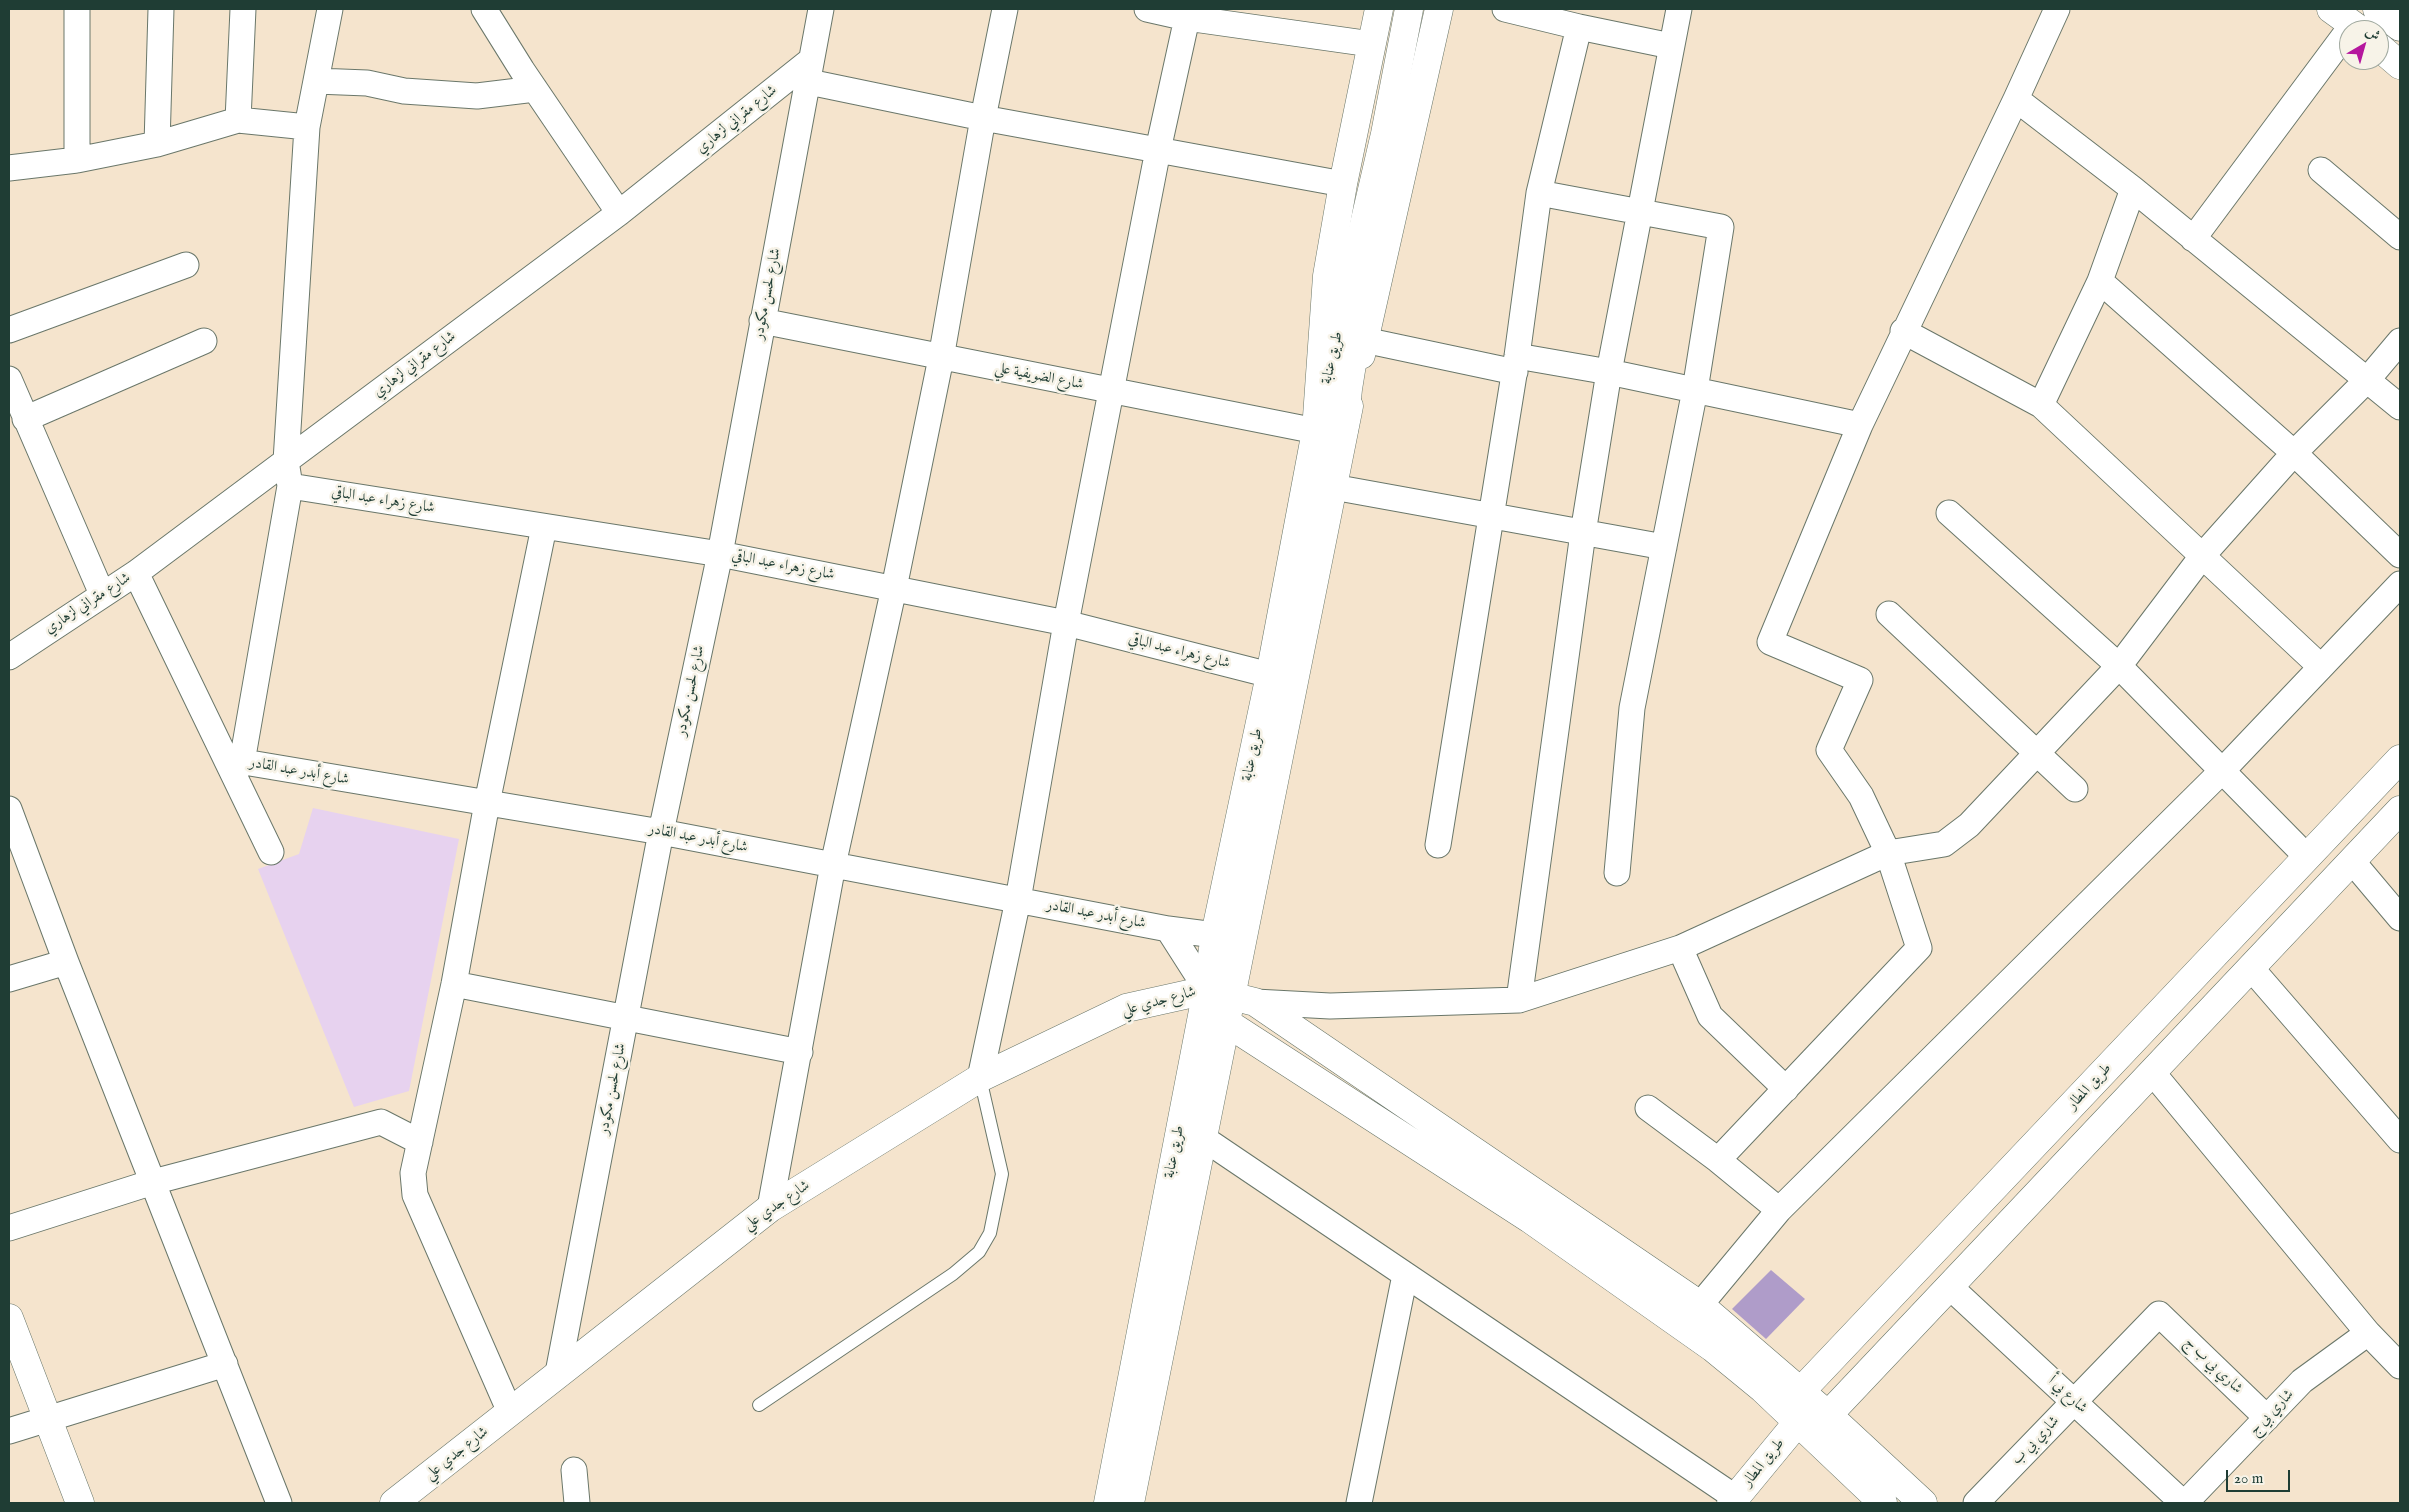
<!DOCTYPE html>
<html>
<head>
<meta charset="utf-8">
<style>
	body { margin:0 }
	#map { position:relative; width:2409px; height:1512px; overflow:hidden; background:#f5e4cd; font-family:"IM FELL English",Amiri,serif }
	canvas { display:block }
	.frame { position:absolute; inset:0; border:10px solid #1f3d34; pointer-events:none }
	.north { position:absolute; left:2339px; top:20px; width:50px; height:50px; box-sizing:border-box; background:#f7f3e8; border:1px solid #a1aaa0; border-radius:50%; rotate:38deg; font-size:14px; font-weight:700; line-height:20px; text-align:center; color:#1f3d34 }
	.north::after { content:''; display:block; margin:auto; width:18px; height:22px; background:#b5179e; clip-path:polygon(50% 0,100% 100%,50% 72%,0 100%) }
	.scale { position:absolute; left:2226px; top:1470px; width:64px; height:22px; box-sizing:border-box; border:2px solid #1f3d34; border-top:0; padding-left:6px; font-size:15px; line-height:18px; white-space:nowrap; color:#1f3d34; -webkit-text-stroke:4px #f7f3e8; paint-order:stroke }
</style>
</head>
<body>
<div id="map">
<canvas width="2409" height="1512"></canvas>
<div class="frame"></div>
<div class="north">ش</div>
<div class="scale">20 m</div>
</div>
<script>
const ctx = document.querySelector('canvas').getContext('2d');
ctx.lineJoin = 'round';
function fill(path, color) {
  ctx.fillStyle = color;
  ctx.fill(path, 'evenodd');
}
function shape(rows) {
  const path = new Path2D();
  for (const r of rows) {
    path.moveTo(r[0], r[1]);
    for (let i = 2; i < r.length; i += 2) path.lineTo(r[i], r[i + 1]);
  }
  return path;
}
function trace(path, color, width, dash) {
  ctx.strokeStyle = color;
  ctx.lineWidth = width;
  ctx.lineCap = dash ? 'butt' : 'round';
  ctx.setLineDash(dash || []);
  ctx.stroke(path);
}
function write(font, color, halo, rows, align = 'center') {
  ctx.font = font + ' "IM FELL English",Amiri,serif';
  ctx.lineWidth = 5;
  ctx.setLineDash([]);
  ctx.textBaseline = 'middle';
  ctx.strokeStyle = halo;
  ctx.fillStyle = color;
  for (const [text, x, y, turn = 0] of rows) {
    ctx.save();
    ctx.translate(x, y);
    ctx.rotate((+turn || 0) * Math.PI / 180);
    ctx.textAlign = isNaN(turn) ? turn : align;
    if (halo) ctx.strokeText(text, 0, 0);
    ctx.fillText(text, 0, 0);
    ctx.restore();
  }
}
const built = shape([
	[313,808,459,839,409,1091,354,1107,258,869,299,854]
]);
const building = shape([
	[1771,1270,1805,1299,1766,1339,1732,1309]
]);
const service = shape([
	[759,1405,953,1274,979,1252,990,1233,1002,1174,980,1078]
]);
const minor = shape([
	[484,9,522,70,619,213],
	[1147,9,1187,18,1371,44],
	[1505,9,1579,27,1671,46],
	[316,81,367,83,404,91,477,96,535,89],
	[809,82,983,118,1343,184],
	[2016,99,2133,189,2400,407],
	[238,120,243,9],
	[157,144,161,9],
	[77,160,77,9],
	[9,168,77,160,157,144,238,120,307,127],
	[2321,170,2400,237],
	[1539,193,1721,227,1695,390,1632,708,1617,873],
	[2193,239,2353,24],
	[2100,281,2294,453,2400,555],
	[762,321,1316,431],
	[9,330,186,265],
	[1903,331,2041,405,2321,667],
	[1364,340,1515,372],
	[1517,356,1609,372,1860,425],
	[9,379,102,594],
	[2041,405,2100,281,2133,189],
	[25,419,204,341],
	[290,486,720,554,1066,623,1270,675],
	[1333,487,1664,547],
	[1949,513,2119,666,2307,857],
	[136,573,271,852],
	[1889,614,2075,789],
	[9,657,136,573,286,461,619,213,811,60],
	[226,759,661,832,1168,929],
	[242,762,290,486,286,461,307,127,330,9],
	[9,809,66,962,279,1503],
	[1438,845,1517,356,1539,193,1579,27],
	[2352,861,2400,918],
	[1680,948,1710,1016,1786,1089],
	[2251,968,2400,1140],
	[9,979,66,962],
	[454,984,800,1052],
	[1207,990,1168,929,1215,935],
	[1519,1000,1583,533,1609,372,1679,9],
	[1255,1002,1330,1006,1519,1000,1680,948,1888,853,1944,844,1969,825,2119,666,2203,555,2294,453,2368,379,2400,341],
	[2152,1072,2368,1333,2400,1366],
	[980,1078,1018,900,1066,623,1158,150,1187,18],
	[1648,1108,1718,1160,1779,1210],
	[1203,1138,1736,1498],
	[1718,1160,1919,948,1888,853,1861,796,1829,750,1860,680,1770,642,1860,425,2016,99,2057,9],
	[770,1208,833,865,894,588,941,358,983,118,1005,9],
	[9,1228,153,1182,381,1122,420,1142],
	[1949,1286,2183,1503],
	[1700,1305,1779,1210,2222,771,2400,584],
	[558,1373,661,832,720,554,821,9],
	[510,1412,415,1195,413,1173,454,984,487,803,544,527],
	[9,1431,225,1364],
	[574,1470,577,1503],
	[1359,1503,1405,1275],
	[1976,1503,2159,1314,2267,1418],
	[2185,1503,2302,1381,2368,1333]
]);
const tertiary = shape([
	[1214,1002,1227,1023,1530,1219,1713,1348,1763,1389,1883,1503],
	[9,1318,80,1503],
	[394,1503,770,1208,980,1078,1126,1008,1207,990,1255,1002,1700,1305,1828,1415,1923,1503]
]);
const secondary = shape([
	[2400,759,1801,1391,1797,1423,1828,1415,2400,810],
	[1731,1503,1797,1423]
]);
const primary = shape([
	[1361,355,1439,9],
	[1108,1503,1207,990,1215,935,1270,675,1316,431,1327,276,1343,184,1379,9],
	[1130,1503,1349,406]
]);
const trunk = shape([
	[2331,9,2360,30],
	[2377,9,2400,27],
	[2379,47,2400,65],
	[1344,429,1348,389,1358,327],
	[1316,431,1385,134,1409,9]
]);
const streetNames = [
	["شارع مقراني لزهاري",737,120,-39],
	["شارع لحسن مكودر",768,294,-79],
	["طريق عنابة",1333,358,-77],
	["شارع مقراني لزهاري",415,365,-37],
	["شارع الضويفية علي",1039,377,11],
	["شارع زهراء عبد الباقي",383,501,9],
	["شارع زهراء عبد الباقي",783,566,11],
	["شارع مقراني لزهاري",88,604,-33],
	["شارع زهراء عبد الباقي",1179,652,14],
	["شارع لحسن مكودر",691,691,-78],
	["طريق عنابة",1253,755,-78],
	["شارع أبدر عبد القادر",299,772,10],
	["شارع أبدر عبد القادر",698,839,11],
	["شارع أبدر عبد القادر",1096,915,11],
	["شارع جدي علي",1159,1002,-15],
	["طريق المطار",2090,1087,-47],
	["شارع لحسن مكودر",613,1089,-79],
	["طريق عنابة",1175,1152,-79],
	["شارع جدي علي",777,1206,-34],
	["شاري بي ب ج",2213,1366,44],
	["شارع بي أ",2067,1395,43],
	["شاري بي ج",2272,1413,-46],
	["شاري بي ب",2036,1441,-46],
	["شارع جدي علي",457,1454,-38],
	["طريق المطار",1764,1463,-51]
];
fill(built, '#e7d2ef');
fill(building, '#af9cc9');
trace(service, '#6a776a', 14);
trace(minor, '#6a776a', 27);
trace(tertiary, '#6a776a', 29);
trace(secondary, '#6a776a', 29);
trace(primary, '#6a776a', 29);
trace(trunk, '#6a776a', 29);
trace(service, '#fff', 12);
trace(minor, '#fff', 25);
trace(tertiary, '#fff', 28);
trace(secondary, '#fff', 28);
trace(primary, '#fff', 28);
trace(trunk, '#fff', 28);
write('15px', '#1f3d34', '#f7f3e8', streetNames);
</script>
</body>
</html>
